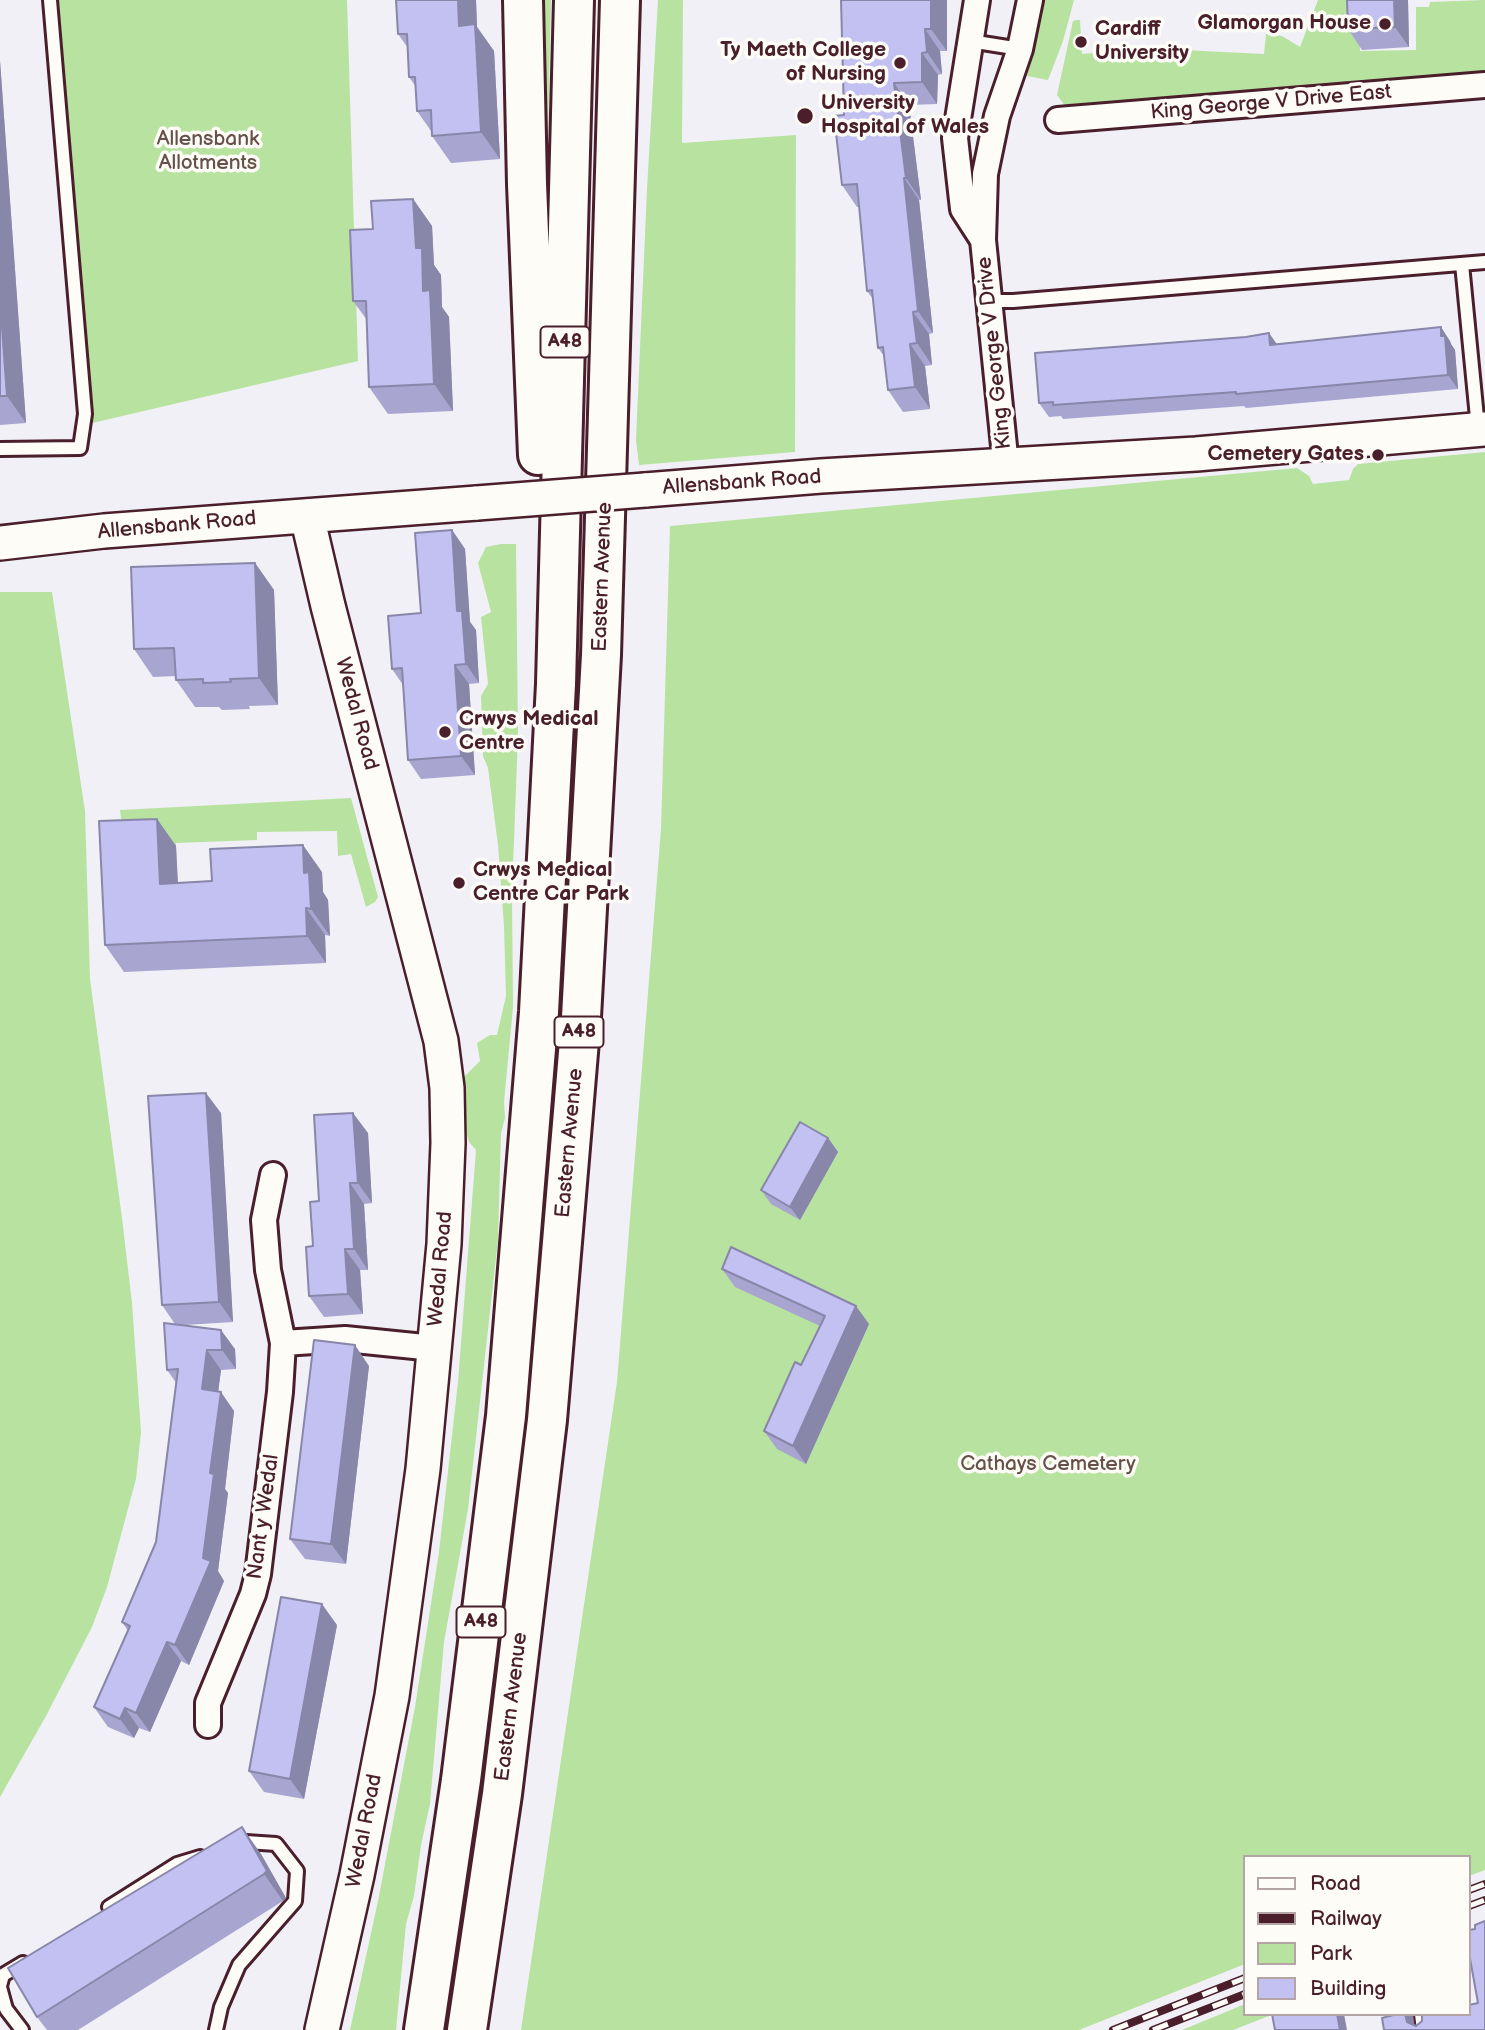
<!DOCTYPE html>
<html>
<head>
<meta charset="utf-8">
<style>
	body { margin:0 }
	#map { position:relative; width:1485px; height:2030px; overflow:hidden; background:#f1f0f6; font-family:"Balsamiq Sans",sans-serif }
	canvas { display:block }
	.legend { position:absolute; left:1243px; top:1855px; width:228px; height:161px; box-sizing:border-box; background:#fdfcf7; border:2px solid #b5a4a5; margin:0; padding:9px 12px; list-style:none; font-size:21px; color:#4a1f2b }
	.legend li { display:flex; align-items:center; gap:14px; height:35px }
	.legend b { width:35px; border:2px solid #b5a4a5 }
</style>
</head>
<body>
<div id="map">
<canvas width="1485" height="2030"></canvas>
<ul class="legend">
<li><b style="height:9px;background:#fdfcf7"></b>Road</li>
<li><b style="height:9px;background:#4a1f2b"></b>Railway</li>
<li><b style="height:19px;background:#b8e29f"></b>Park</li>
<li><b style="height:19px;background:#c3c0f2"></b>Building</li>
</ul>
</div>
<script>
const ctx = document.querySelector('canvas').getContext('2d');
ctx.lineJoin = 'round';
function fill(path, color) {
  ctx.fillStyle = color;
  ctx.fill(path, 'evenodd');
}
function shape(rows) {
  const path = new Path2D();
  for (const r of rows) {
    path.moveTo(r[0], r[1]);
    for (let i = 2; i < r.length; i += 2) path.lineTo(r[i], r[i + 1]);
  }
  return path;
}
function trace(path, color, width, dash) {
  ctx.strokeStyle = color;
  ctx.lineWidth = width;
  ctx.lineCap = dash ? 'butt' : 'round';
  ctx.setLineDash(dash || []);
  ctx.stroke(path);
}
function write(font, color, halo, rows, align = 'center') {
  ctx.font = font + ' "Balsamiq Sans",sans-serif';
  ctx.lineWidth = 7;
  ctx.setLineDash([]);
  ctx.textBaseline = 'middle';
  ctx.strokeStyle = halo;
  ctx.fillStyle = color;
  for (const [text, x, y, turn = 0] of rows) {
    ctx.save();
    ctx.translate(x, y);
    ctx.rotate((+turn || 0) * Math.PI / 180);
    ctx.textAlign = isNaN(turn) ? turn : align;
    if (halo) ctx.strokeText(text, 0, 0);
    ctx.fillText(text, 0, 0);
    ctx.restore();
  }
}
const green = shape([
	[53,0,347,0,358,361,88,424],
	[534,0,551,0,547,169,537,169],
	[658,0,683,0,682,143,796,135,795,452,639,465,636,440,647,189],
	[1041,0,1074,0,1063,41,1048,80,1027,76],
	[1318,0,1354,0,1358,5,1360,51,1416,50,1416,7,1429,7,1430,2,1485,0,1485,76,1069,111,1057,95,1073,21,1076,20,1080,20,1082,54,1102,52,1114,55,1183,50,1264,54,1266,34,1282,36,1300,47],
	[1485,452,1485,1870,1469,1876,1469,1857,1245,1857,1245,1964,1079,2030,521,2030,617,1382,661,829,670,526,1297,468,1309,476,1313,484,1349,480,1353,469,1358,464],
	[501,544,516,544,518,735,512,893,513,1007,504,1102,505,1118,501,1133,498,1240,468,1509,444,1642,430,1804,421,1845,414,1896,406,1924,396,2030,350,2030,378,1901,415,1707,439,1552,458,1382,476,1150,469,1142,463,1120,459,1082,480,1061,477,1043,490,1035,497,1035,506,996,504,926,498,845,488,768,483,756,481,696,488,684,481,617,491,612,478,563,486,547],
	[0,592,52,592,85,811,90,979,122,1218,132,1303,141,1432,136,1479,107,1587,92,1627,46,1716,0,1797],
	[351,798,378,897,375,902,366,907,351,854,338,856,337,831,257,832,257,840,176,843,176,846,125,848,120,810],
	[1245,2004,1245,2014,1274,2014,1233,2030,1182,2030]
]);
const lane = shape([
	[970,41,1020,49],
	[1462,264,1478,428],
	[990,301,1013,301,1485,262],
	[0,449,80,448,85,414,50,0],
	[109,1907,177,1864,200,1857],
	[0,1986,3,1975,23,1963],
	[0,1987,6,2009,22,2030],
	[1421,2014,1423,2030],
	[216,2030,221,2007,239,1965,295,1901,297,1871,276,1844,246,1842,237,1845]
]);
const street = shape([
	[977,0,955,138,963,209,983,240],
	[1058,120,1485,85],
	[1006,466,983,240,985,174,997,116,1020,49,1030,0],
	[283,1343,345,1339,434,1348],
	[208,1725,208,1703,253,1594,258,1574,280,1392,283,1343,268,1270,264,1220,273,1175]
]);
const secondary = shape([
	[645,490,821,476,1196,454,1485,429],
	[307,516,328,606,441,1041,447,1088,448,1143,444,1244,423,1469,392,1696,357,1875,322,2030],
	[0,543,104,531,477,503]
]);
const highway = shape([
	[523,0,527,184,538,455],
	[424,2030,461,1780,506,1416,539,1012,556,684,574,0],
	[467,2030,502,1794,547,1420,581,1017,601,655,620,0]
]);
const rail = shape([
	[1469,1890,1485,1884],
	[1469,1906,1485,1900],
	[1113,2030,1245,1978],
	[1153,2030,1245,1994]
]);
const secondaryBridge = shape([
	[477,503,645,490]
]);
const wall = shape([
	[396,0,476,0,477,27,494,51,500,159,451,163,432,136,431,131,417,111,416,87,409,77,408,48,398,34],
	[947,0,947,51,940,51,942,74,938,75,937,104,909,105,921,200,919,200,933,333,929,334,932,365,925,366,930,409,903,412,888,390,884,356,878,348,873,299,867,291,859,207,857,207,842,185,844,115],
	[1347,0,1408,0,1409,47,1362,50,1348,29],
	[0,61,26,423,0,425],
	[413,199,432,226,434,265,441,275,442,307,449,317,453,411,388,414,369,387,367,320,353,301,373,229],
	[1450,341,1451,344,1455,350,1458,389,1246,408,1244,406,1063,419,1061,416,1049,417,1039,403,1277,344],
	[452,530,465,549,470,622,476,630,479,683,469,684,475,775,421,779,408,760,403,685,392,669,421,613],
	[255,563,274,590,278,705,249,706,250,709,222,710,219,707,195,707,176,680,176,676,153,677,134,649],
	[157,819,176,846,178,883,322,872,323,892,328,900,330,936,325,935,326,963,124,972,105,945],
	[221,1113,233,1322,185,1325,235,1349,236,1369,221,1370,218,1391,234,1411,225,1489,228,1493,218,1571,224,1581,189,1665,181,1661,150,1732,139,1728,134,1738,108,1727,94,1707,128,1631,122,1622,156,1542,177,1384,167,1370,175,1324,162,1305],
	[368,1133,372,1203,364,1204,368,1270,360,1270,363,1314,324,1317,309,1296,313,1246,319,1201],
	[828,1138,838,1152,800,1220,771,1204,761,1190],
	[722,1269,869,1324,806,1464,777,1449,764,1431,801,1365,820,1326,735,1287],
	[369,1366,346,1564,305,1559,290,1539],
	[337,1625,304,1799,264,1792,249,1771],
	[261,1854,286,1898,283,1901,78,2030,47,2030,37,2017]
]);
const shadedWall = shape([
	[458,0,476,0,477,27,494,51,500,159,481,132,459,26],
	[931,0,947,0,947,51,931,29],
	[1394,0,1408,0,1409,47,1395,27],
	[925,29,940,51,942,74,927,52],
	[922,53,938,75,937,104,922,82],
	[0,61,26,423,7,396,0,300],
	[894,83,909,105,921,200,906,178],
	[904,178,919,200,933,333,918,311],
	[413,199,432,226,434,265,441,275,442,307,449,317,453,411,434,384,423,291,416,248],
	[913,312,929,334,932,365,917,343],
	[1441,327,1450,341,1451,344,1455,350,1458,389,1448,375],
	[1269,333,1279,347,1270,345],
	[910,344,925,366,930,409,915,387],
	[452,530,465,549,470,622,476,630,479,683,466,664,457,611],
	[255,563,274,590,278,705,259,678],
	[455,665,469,684,475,775,461,756],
	[157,819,176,846,179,911,160,884],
	[303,845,322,872,323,892,328,900,330,936,311,909,304,873],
	[306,908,325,935,326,963,307,936],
	[206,1093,221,1113,233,1322,219,1302],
	[353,1113,368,1133,372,1203,358,1183],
	[828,1138,838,1152,800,1220,790,1207],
	[350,1183,364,1204,368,1270,354,1249],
	[345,1249,360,1270,363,1314,348,1294],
	[856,1306,869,1324,806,1464,793,1446],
	[221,1330,235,1349,236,1369,222,1350],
	[355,1345,369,1366,346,1564,331,1544],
	[207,1350,221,1370,216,1409,202,1389],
	[221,1392,234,1411,225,1489,228,1493,218,1571,224,1581,189,1665,175,1645,203,1558,210,1473],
	[322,1604,337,1625,304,1799,290,1779],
	[167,1642,181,1661,150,1732,136,1713],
	[125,1708,139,1728,134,1738,120,1719],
	[242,1827,261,1854,286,1898,283,1901,264,1874],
	[1337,2014,1344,2014,1347,2030,1340,2030],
	[1405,2014,1413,2014,1415,2030,1407,2022]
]);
const building = shape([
	[396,0,458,0,459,26,475,24,481,132,432,136,431,110,417,111,415,77,409,77,407,34,398,34,396,0],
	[841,0,931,0,931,29,925,29,927,52,922,53,922,82,894,83,906,178,904,178,918,311,913,312,917,343,910,344,915,387,888,390,883,347,878,348,872,290,867,291,857,184,842,185,834,116,844,115,841,0],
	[1347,0,1394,0,1395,27,1348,29,1347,0],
	[413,199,416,248,422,248,423,291,430,290,434,384,369,387,366,301,353,301,350,230,373,229,371,201,413,199],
	[0,300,7,396,0,396,0,300],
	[1441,327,1441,336,1445,336,1448,375,1236,394,1236,392,1053,405,1053,402,1039,403,1035,353,1246,337,1269,333,1270,345,1441,327],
	[452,530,457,611,462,611,466,664,455,665,461,756,408,760,402,668,392,669,388,616,421,613,415,533,452,530],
	[255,563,259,678,230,679,231,682,203,683,203,679,176,680,174,648,134,649,131,567,255,563],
	[157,819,160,884,212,881,210,849,303,845,304,873,309,872,311,909,306,908,307,936,105,945,99,821,157,819],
	[206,1093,219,1302,162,1305,148,1096,206,1093],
	[353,1113,358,1183,350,1183,354,1249,345,1249,348,1294,309,1296,306,1247,313,1246,310,1202,319,1201,314,1115,353,1113],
	[800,1122,828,1138,790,1207,761,1190,800,1122],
	[731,1247,856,1306,793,1446,764,1431,795,1362,801,1365,825,1316,722,1269,731,1247],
	[164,1323,221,1330,222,1350,207,1350,202,1389,221,1392,210,1473,214,1474,203,1558,211,1561,175,1645,167,1642,136,1713,125,1708,120,1719,94,1707,130,1626,122,1622,156,1542,178,1369,167,1370,164,1323],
	[314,1340,355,1345,331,1544,290,1539,314,1340],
	[281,1597,322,1604,290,1779,249,1771,281,1597],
	[242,1827,267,1871,264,1874,37,2017,8,1968,242,1827],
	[1485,1921,1485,2030,1384,2030,1382,2018,1397,2014,1405,2014,1407,2022,1416,2026,1422,2021,1422,2014,1469,2014,1469,2005,1478,2003,1469,1953,1469,1930,1475,1929,1475,1925,1485,1921],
	[1272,2014,1337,2014,1340,2030,1275,2030,1272,2014]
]);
const markers = [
	[1385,24,7,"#4a1f2b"],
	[1081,42,7,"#4a1f2b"],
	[900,63,7,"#4a1f2b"],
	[805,116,9,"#4a1f2b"],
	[1378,455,7,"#4a1f2b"],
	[445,732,7,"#4a1f2b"],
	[459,883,7,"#4a1f2b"]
];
const shields = [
	[565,342,49],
	[579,1032,49],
	[481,1622,49]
];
const shieldNames = [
	["A48",565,342],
	["A48",579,1032],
	["A48",481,1622]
];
const poiNames = [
	["Glamorgan House",1371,24,"right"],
	["Cardiff",1095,30],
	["University",1095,54],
	["Ty Maeth College",886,51,"right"],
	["of Nursing",886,75,"right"],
	["University",821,104],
	["Hospital of Wales",821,128],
	["Cemetery Gates",1364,455,"right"],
	["Crwys Medical",459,720],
	["Centre",459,744],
	["Crwys Medical",473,871],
	["Centre Car Park",473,895]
];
const streetNames = [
	["King George V Drive East",1271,103,-5],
	["King George V Drive",995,353,-96],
	["Allensbank Road",742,483,-4],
	["Allensbank Road",177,526,-5],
	["Eastern Avenue",603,577,-88],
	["Wedal Road",356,714,75],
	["Eastern Avenue",570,1143,-85],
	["Wedal Road",441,1269,-85],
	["Nant y Wedal",264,1517,-82],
	["Eastern Avenue",512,1707,-83],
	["Wedal Road",365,1831,-79]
];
const parkNames = [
	["Allensbank",208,140],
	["Allotments",208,164],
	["Cathays Cemetery",1048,1465]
];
fill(green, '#b8e29f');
trace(lane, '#4a1f2b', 18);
trace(street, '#4a1f2b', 30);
trace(secondary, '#4a1f2b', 38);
trace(highway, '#4a1f2b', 44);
trace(lane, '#fdfcf7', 12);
trace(street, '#fdfcf7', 24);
trace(secondary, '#fdfcf7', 33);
trace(highway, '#fdfcf7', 38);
trace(rail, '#4a1f2b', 8);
trace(rail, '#fdfcf7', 5, [16]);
trace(secondaryBridge, '#4a1f2b', 38, []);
trace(secondaryBridge, '#fdfcf7', 33);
fill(wall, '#a8a5d0');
fill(shadedWall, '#8886a9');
fill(building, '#c3c0f2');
trace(building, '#8886a9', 2);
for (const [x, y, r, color] of markers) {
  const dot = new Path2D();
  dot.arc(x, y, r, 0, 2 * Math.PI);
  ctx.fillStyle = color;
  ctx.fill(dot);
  trace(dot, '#fdfcf7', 2.5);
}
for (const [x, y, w] of shields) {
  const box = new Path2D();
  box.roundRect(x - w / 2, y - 15.5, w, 31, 5);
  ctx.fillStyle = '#fdfcf7';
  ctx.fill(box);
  trace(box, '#4a1f2b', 2);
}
write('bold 19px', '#4a1f2b', null, shieldNames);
write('bold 21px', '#4a1f2b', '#fdfcf7', poiNames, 'left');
write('21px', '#4a1f2b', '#fdfcf7', streetNames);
write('21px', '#665048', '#fdfcf7', parkNames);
</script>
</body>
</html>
